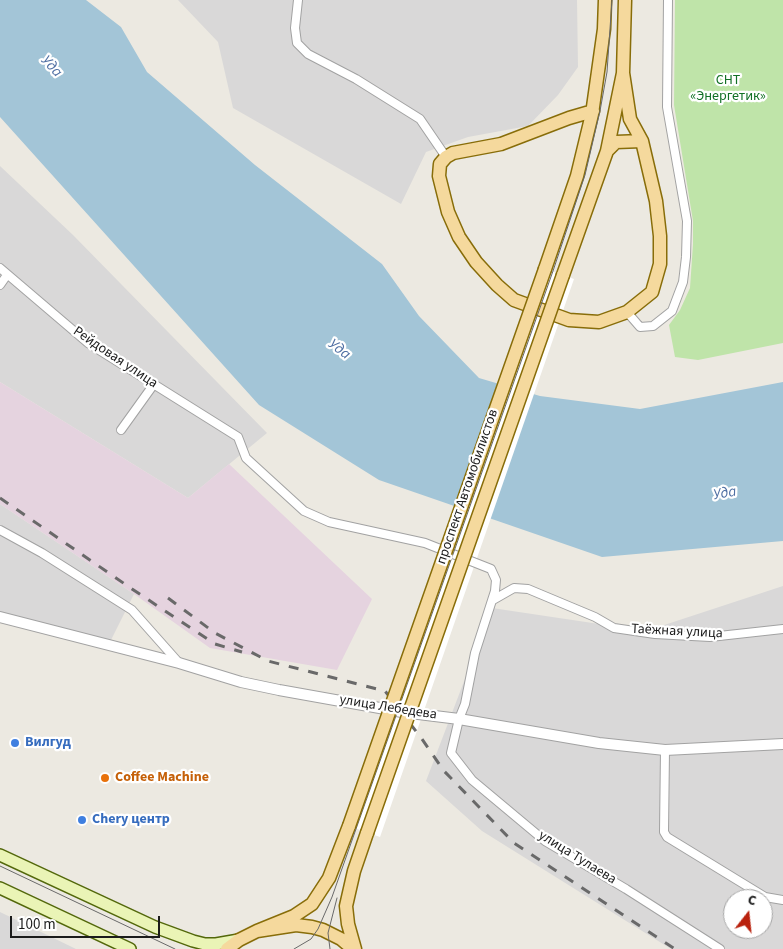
<!DOCTYPE html>
<html>
<head>
<meta charset="utf-8">
<style>
	body { margin:0 }
	#map { position:relative; width:783px; height:949px; overflow:hidden; background:#ece9e1; font-family:"Source Sans 3",sans-serif }
	canvas { display:block }
	.north { position:absolute; left:723px; top:889px; width:50px; height:50px; box-sizing:border-box; background:#fff; border:1px solid #a4a4a4; border-radius:50%; rotate:16deg; font-size:14px; font-weight:700; line-height:20px; text-align:center; color:#1b1b1b }
	.north::after { content:''; display:block; margin:auto; width:18px; height:22px; background:#b9210d; clip-path:polygon(50% 0,100% 100%,50% 72%,0 100%) }
	.scale { position:absolute; left:10px; top:916px; width:150px; height:22px; box-sizing:border-box; border:2px solid #1b1b1b; border-top:0; padding-left:6px; font-size:15px; line-height:18px; white-space:nowrap; color:#1b1b1b; -webkit-text-stroke:4px #fff; paint-order:stroke }
</style>
</head>
<body>
<div id="map">
<canvas width="783" height="949"></canvas>
<div class="north">С</div>
<div class="scale">100 m</div>
</div>
<script>
const ctx = document.querySelector('canvas').getContext('2d');
ctx.lineJoin = 'round';
function fill(path, color) {
  ctx.fillStyle = color;
  ctx.fill(path, 'evenodd');
}
function shape(rows) {
  const path = new Path2D();
  for (const r of rows) {
    path.moveTo(r[0], r[1]);
    for (let i = 2; i < r.length; i += 2) path.lineTo(r[i], r[i + 1]);
  }
  return path;
}
function trace(path, color, width, dash) {
  ctx.strokeStyle = color;
  ctx.lineWidth = width;
  ctx.lineCap = dash ? 'butt' : 'round';
  ctx.setLineDash(dash || []);
  ctx.stroke(path);
}
function write(font, color, halo, rows, align = 'center') {
  ctx.font = font + ' "Source Sans 3",sans-serif';
  ctx.lineWidth = 4.5;
  ctx.setLineDash([]);
  ctx.textBaseline = 'middle';
  ctx.strokeStyle = halo;
  ctx.fillStyle = color;
  for (const [text, x, y, turn = 0] of rows) {
    ctx.save();
    ctx.translate(x, y);
    ctx.rotate((+turn || 0) * Math.PI / 180);
    ctx.textAlign = isNaN(turn) ? turn : align;
    if (halo) ctx.strokeText(text, 0, 0);
    ctx.fillText(text, 0, 0);
    ctx.restore();
  }
}
const residential = shape([
	[178,0,577,0,578,67,558,95,528,126,468,137,426,152,401,204,233,108,218,42],
	[0,166,73,235,267,433,188,498,0,382],
	[0,504,134,594,110,642,0,613],
	[783,586,783,949,671,949,482,831,426,781,492,608,646,631],
	[733,899,763,899,763,929,733,929],
	[0,912,76,949,0,949]
]);
const industrial = shape([
	[0,382,188,498,229,464,372,599,337,670,210,648,134,594,0,504]
]);
const grass = shape([
	[675,0,783,0,783,343,698,360,675,357,669,325,680,310,690,288,693,244,693,221,674,105]
]);
const water = shape([
	[0,0,86,0,121,27,147,72,255,165,382,264,419,316,479,378,540,396,640,409,783,382,783,541,602,557,379,480,259,405,0,117]
]);
const pier = shape([
	[539,267,574,279,380,837,343,824]
]);
const minor = shape([
	[298,0,295,28,297,43,308,54,356,79,420,119,446,157],
	[0,268,88,343,238,437,246,458,304,511,329,522,425,543,491,569,496,580,495,591,475,653,465,704,459,719,451,753,472,780,545,841,626,889,720,949],
	[0,285,7,275],
	[627,312,640,327,653,326,672,311,683,282,686,257,687,221,667,107,668,0],
	[121,430,154,384],
	[0,530,42,553,132,610,179,663],
	[493,600,514,588,528,589,595,617,614,628,655,634,710,637,783,629],
	[665,750,664,832,667,837,765,897,783,900]
]);
const tertiary = shape([
	[0,617,179,663,241,682,279,690,402,712,459,719,599,743,665,750,783,744]
]);
const secondary = shape([
	[0,855,155,927,193,941,205,944,216,944,239,940],
	[0,888,130,949]
]);
const primary = shape([
	[593,111,569,118,501,144,453,153,446,157,440,164,439,176,448,212,459,237,476,262,497,285,514,300,569,320,599,322,627,312,652,292,660,264,660,236,656,201,642,141,630,119,623,73],
	[607,151,616,142,642,141],
	[545,269,577,176,592,114,604,29,605,0],
	[563,275,607,151,623,73,625,0],
	[257,931,294,916,312,904,329,878,349,826],
	[227,949,239,940,257,931,296,925,312,927,323,930,341,939,353,949],
	[355,949,348,924,346,906,354,871,367,833]
]);
const tram = shape([
	[0,866,175,949],
	[294,949,311,939,318,929,332,897,553,271,585,175,600,111,607,72,612,0],
	[330,949,328,933,337,898]
]);
const rail = shape([
	[0,498,132,589,215,644,242,652],
	[168,598,215,633,268,661,385,691,422,739,444,771,514,843,675,949]
]);
const primaryBridge = shape([
	[349,826,545,269],
	[367,833,563,275]
]);
const markers = [
	[15,743,5,"#3f7fe0"],
	[105,778,5,"#e8710a"],
	[82,820,5,"#3f7fe0"]
];
const parkNames = [
	["СНТ",728,81],
	["«Энергетик»",728,97]
];
const streetNames = [
	["Рейдовая улица",115,358,34],
	["проспект Автомобилистов",468,487,-71],
	["Таёжная улица",677,632,3],
	["улица Лебедева",388,708,9],
	["улица Тулаева",577,858,32]
];
const shopNames = [
	["Вилгуд",25,743],
	["Chery центр",92,820]
];
const foodNames = [
	["Coffee Machine",115,778]
];
const waterNames = [
	["Уда",51,67,47],
	["Уда",339,350,37],
	["Уда",725,494,-10]
];
fill(residential, '#d9d8d8');
fill(industrial, '#e5d3df');
fill(grass, '#bfe4a9');
fill(water, '#a3c5d7');
fill(pier, '#fff');
trace(minor, '#a2a2a2', 10);
trace(tertiary, '#a2a2a2', 12);
trace(secondary, '#53680b', 14);
trace(primary, '#886d09', 15);
trace(minor, '#fff', 8);
trace(tertiary, '#fff', 10);
trace(secondary, '#eaf4b6', 11);
trace(primary, '#f5d99d', 12);
trace(tram, '#696969', 1);
trace(rail, '#696969', 3, [10, 10]);
trace(primaryBridge, '#886d09', 15, []);
trace(primaryBridge, '#f5d99d', 12);
for (const [x, y, r, color] of markers) {
  const dot = new Path2D();
  dot.arc(x, y, r, 0, 2 * Math.PI);
  ctx.fillStyle = color;
  ctx.fill(dot);
  trace(dot, '#fff', 2);
}
write('14px', '#127025', '#fff', parkNames);
write('14px', '#1b1b1b', '#fff', streetNames);
write('bold 14px', '#366cbe', '#fff', shopNames, 'left');
write('bold 14px', '#c56008', '#fff', foodNames, 'left');
write('italic 15px', '#4f6fa3', '#fff', waterNames);
</script>
</body>
</html>
